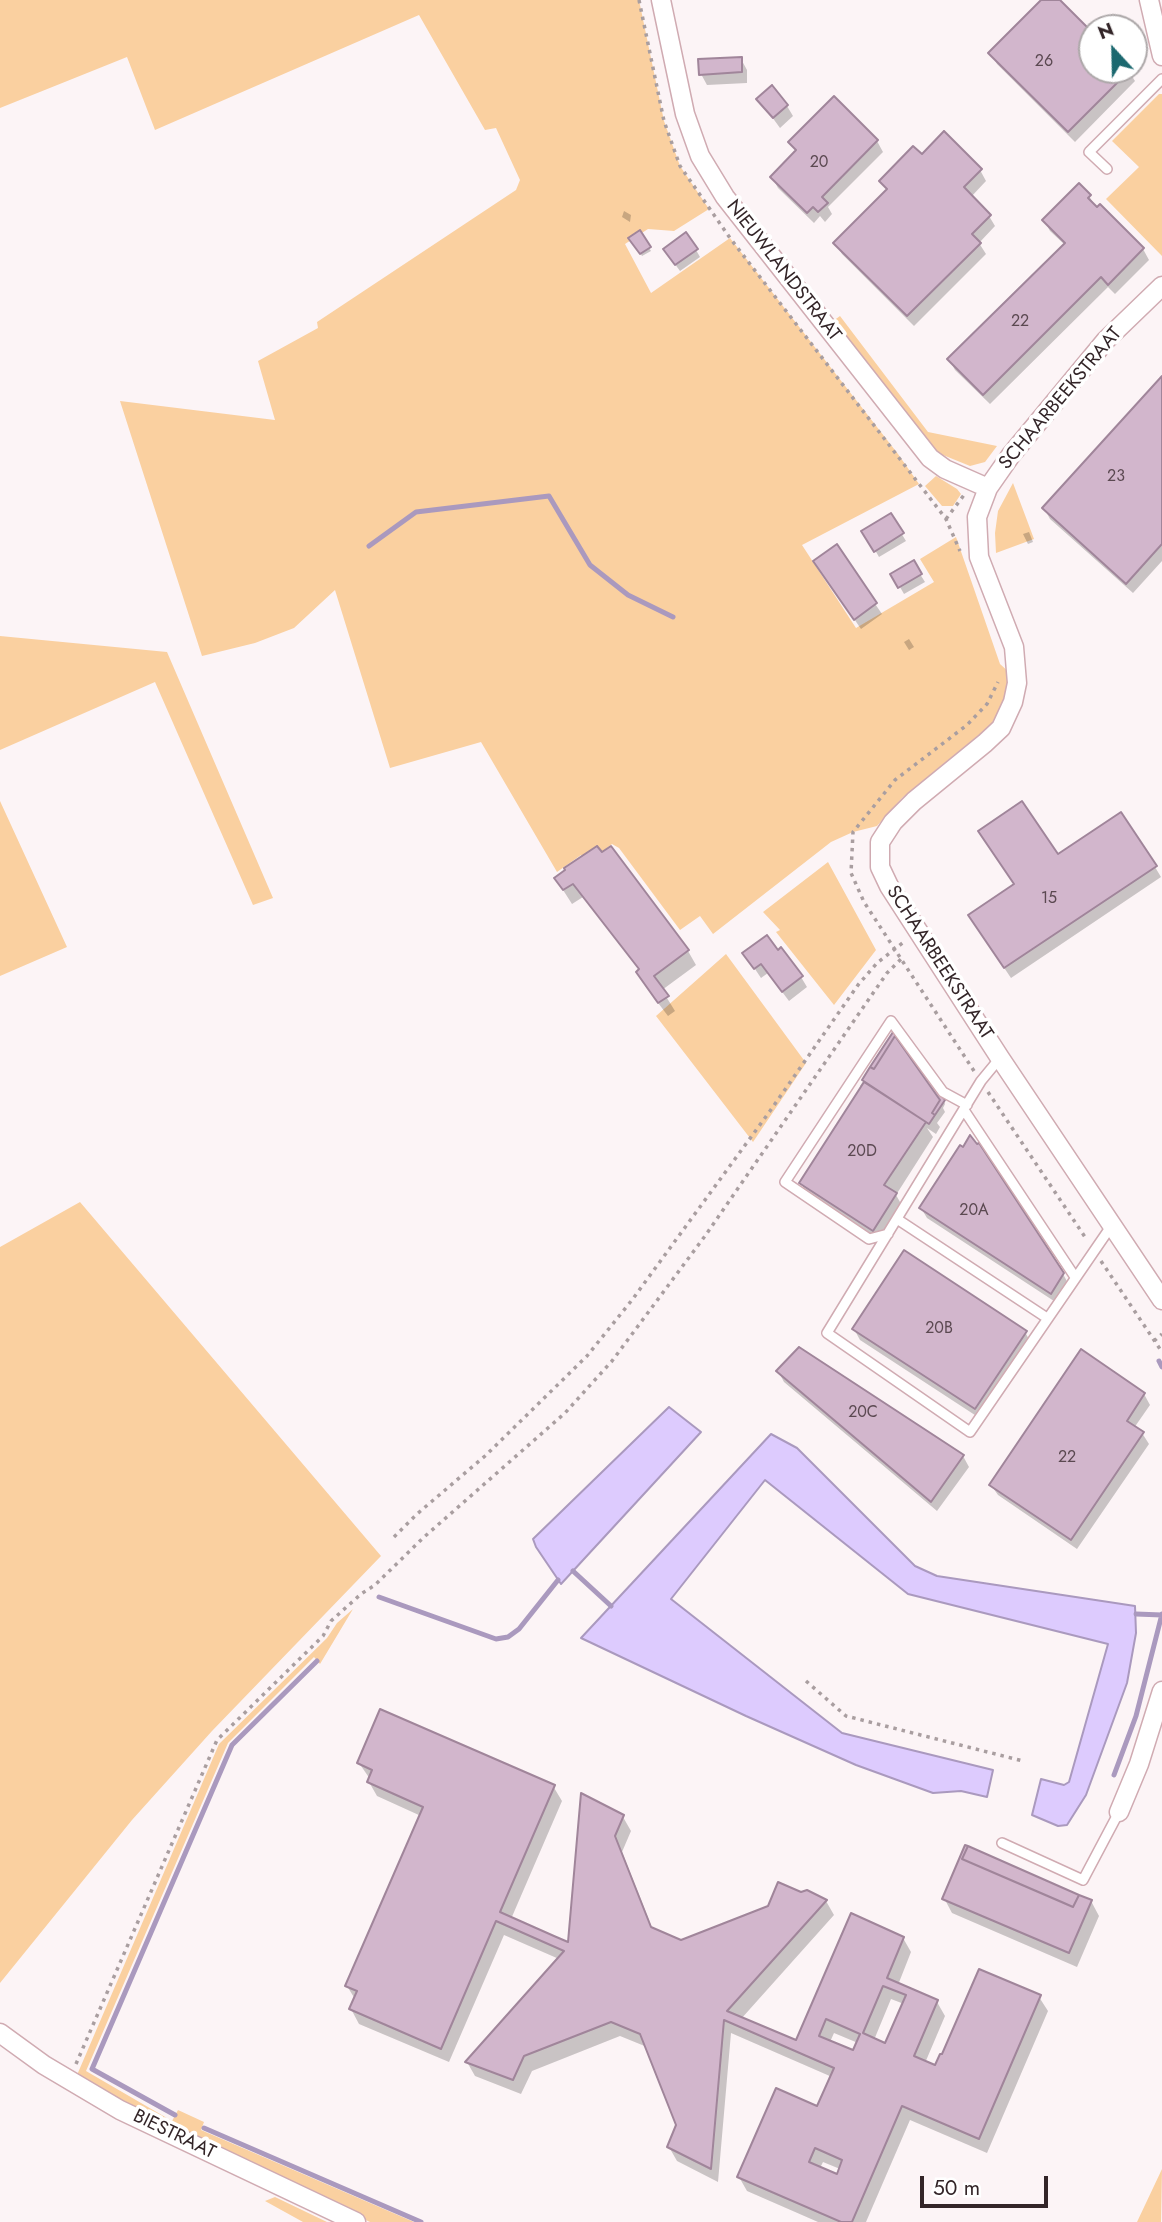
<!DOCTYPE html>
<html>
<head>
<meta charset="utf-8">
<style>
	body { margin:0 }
	#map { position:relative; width:1162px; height:2222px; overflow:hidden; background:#fcf4f6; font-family:Jost,sans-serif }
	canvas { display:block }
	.north { position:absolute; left:1078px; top:14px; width:70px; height:70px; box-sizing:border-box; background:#fff; border:2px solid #ada8a9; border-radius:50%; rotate:338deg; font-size:19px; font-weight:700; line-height:28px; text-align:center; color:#332528 }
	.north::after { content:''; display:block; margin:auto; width:24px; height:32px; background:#1b686f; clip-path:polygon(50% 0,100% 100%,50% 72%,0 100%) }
	.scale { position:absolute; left:920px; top:2176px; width:128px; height:32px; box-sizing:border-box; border:4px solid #332528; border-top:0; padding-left:9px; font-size:21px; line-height:24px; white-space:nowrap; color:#332528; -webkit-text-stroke:5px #fff; paint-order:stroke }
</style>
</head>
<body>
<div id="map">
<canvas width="1162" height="2222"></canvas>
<div class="north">N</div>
<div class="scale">50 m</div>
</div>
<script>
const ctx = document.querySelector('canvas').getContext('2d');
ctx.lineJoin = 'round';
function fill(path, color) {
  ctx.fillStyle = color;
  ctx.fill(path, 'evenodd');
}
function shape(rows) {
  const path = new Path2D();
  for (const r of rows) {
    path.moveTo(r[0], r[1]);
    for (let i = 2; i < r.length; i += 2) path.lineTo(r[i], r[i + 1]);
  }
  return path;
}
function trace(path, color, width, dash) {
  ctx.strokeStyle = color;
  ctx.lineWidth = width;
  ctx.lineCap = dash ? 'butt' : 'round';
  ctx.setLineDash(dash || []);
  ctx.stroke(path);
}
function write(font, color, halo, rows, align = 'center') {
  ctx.font = font + ' Jost,sans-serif';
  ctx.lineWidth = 7;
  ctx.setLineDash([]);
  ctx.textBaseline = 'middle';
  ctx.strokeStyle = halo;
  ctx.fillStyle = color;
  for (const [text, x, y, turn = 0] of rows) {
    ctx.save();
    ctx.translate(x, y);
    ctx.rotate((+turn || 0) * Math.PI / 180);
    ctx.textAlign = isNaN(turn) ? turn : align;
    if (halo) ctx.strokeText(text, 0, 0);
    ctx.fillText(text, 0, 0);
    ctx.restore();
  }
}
const green = shape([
	[0,0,639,0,664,121,680,166,709,209,674,231,648,229,625,244,651,293,730,238,898,454,919,484,802,545,856,628,934,582,920,559,956,537,1000,664,1011,674,1004,700,991,725,902,798,877,826,853,832,831,842,713,934,700,916,680,930,619,848,612,844,587,864,581,855,557,872,481,742,390,768,335,590,294,628,255,643,202,656,120,401,275,420,258,361,318,328,317,322,516,190,520,180,496,128,485,130,419,15,155,130,127,57,0,108],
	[1159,94,1162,94,1162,256,1106,199,1139,167,1112,141],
	[840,316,928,432,997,446,985,462,970,466,938,453,924,439,833,321],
	[936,476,957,489,961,494,953,506,942,506,925,486],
	[1013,483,1034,539,996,553,995,533,998,511],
	[0,636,167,652,273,898,253,905,155,682,0,750],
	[0,801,67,947,0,976],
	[828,862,876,950,834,1005,776,932,780,930,763,912],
	[726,954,806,1063,753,1142,656,1016],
	[80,1202,381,1556,212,1731,132,1820,0,1983,0,1247],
	[353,1609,320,1664,314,1657,228,1743,86,2071,172,2121,178,2110,204,2122,201,2130,414,2222,370,2222,121,2104,77,2075,219,1744,327,1638,337,1623],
	[1162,2169,1161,2222,1137,2222],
	[275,2197,327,2222,303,2222,265,2201]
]);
const water = shape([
	[669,1407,701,1432,561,1584,536,1547,533,1539,669,1407],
	[771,1434,797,1448,915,1566,937,1576,1135,1606,1136,1633,1127,1683,1086,1795,1067,1825,1058,1826,1032,1815,1041,1779,1064,1785,1069,1782,1108,1644,908,1594,765,1480,671,1599,842,1733,993,1770,987,1797,961,1791,933,1793,856,1765,746,1716,581,1638,771,1434]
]);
const shadow = shape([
	[1043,0,1057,0,1092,34,1092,70,1128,70,1135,81,1075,142,997,64,991,53],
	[741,59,747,70,747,83,707,85,701,74],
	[834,98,877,141,883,152,828,207,832,214,825,222,820,216,814,223,778,188,772,177,796,152,790,142],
	[759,99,787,106,793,116,780,128],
	[922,156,980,170,986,181,971,197,989,216,995,226,979,243,986,254,914,326,842,254,836,244,887,191,882,181],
	[1089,196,1097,209,1143,249,1149,260,1115,294,1108,287,990,404,955,370,949,359,1065,245,1050,231,1044,220],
	[624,211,631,215,630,222,622,217],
	[639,232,651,251,642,256,631,238],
	[696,250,700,257,680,271,669,256],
	[1162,378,1162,561,1133,593,1050,519,1044,508],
	[890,515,906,541,879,557,864,531],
	[1029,532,1033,542,1028,544,1023,534],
	[836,547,882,614,861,629,822,572],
	[913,563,925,582,904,594,893,575],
	[909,639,914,647,909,650,904,642],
	[602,855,688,951,696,965,662,990,675,1011,668,1016,646,987,638,973,640,971,583,897,572,904,556,879],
	[1057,857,1155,867,1161,877,1011,978,976,926],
	[745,954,801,977,807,987,789,1001,768,973,761,978],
	[871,1070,944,1101,945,1104,943,1108,945,1112,937,1123,940,1127,936,1134,927,1128,933,1137,896,1195,904,1209,881,1244,809,1198,801,1183,862,1089,860,1086],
	[921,1208,1063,1274,1069,1285,1057,1303,927,1218],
	[854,1329,1025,1332,1031,1343,981,1419,860,1340],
	[778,1371,963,1456,969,1467,937,1511,784,1382],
	[1144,1394,1150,1405,1134,1428,1142,1433,1149,1444,1077,1549,998,1495,991,1485],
	[359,1763,553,1786,562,1801,511,1919,570,1944,583,1796,623,1817,631,1831,622,1852,653,1930,681,1942,801,1894,826,1901,834,1915,741,2019,797,2043,903,1938,911,1952,898,1985,937,2002,945,2016,925,2063,936,2067,1039,1997,1048,2011,987,2153,910,2120,866,2222,818,2222,747,2191,739,2177,818,2108,832,2077,731,2033,718,2182,677,2161,669,2147,678,2125,647,2047,620,2036,532,2071,521,2094,475,2076,467,2062,559,1959,504,1935,449,2062,359,2024,351,2009,355,1999,347,1986,421,1816,377,1796,369,1782,370,1779],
	[891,1999,904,2004,886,2046,874,2040],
	[834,2033,858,2043,854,2053,830,2042],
	[823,2162,840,2169,837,2176,820,2168],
	[944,1898,1091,1901,1099,1916,1077,1967,952,1913]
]);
const stream = shape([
	[369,546,416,512,549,496,590,565,628,595,673,617],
	[1159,1361,1162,1367],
	[573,1571,611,1606],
	[379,1597,496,1639,508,1637,519,1629,558,1580],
	[1136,1614,1162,1615],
	[1114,1775,1136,1716,1162,1614],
	[175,2115,92,2069,232,1745,317,1661],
	[204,2128,421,2222]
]);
const building = shape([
	[1041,0,1060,0,1092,32,1092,70,1130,70,1068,132,988,53,1041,0],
	[742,57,742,72,699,75,698,59,742,57],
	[772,85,788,105,773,118,756,99,772,85],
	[834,96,878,140,822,197,828,203,818,212,813,207,807,213,770,177,796,150,788,142,834,96],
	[944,131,982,169,964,187,991,215,972,234,981,243,907,316,833,243,887,189,879,181,913,146,922,154,944,131],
	[1079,183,1091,195,1088,198,1097,207,1100,204,1144,248,1108,285,1101,277,983,395,947,359,1065,243,1042,220,1079,183],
	[640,230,651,247,640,254,628,238,640,230],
	[686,232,698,249,675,265,663,249,686,232],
	[1162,376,1162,544,1126,584,1042,508,1162,376],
	[891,513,904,533,874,552,861,531,891,513],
	[837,544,877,603,854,620,813,561,837,544],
	[914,560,922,574,898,588,890,574,914,560],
	[1022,801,1058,854,1121,812,1157,866,1004,968,968,915,1014,884,978,831,1022,801],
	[597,846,602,852,611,846,689,950,654,976,669,996,658,1003,636,972,639,969,573,884,563,890,554,878,565,870,564,868,597,846],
	[767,935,778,950,781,947,803,976,782,992,761,964,754,969,742,953,767,935],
	[895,1029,945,1100,935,1115,932,1113,940,1100,895,1036,874,1069,870,1067,895,1029],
	[895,1036,940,1100,932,1113,935,1115,929,1124,862,1080,870,1067,874,1069,895,1036],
	[864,1082,926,1122,884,1185,897,1193,873,1231,799,1183,864,1082],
	[970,1135,977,1144,979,1143,1064,1273,1051,1294,919,1208,960,1145,963,1147,970,1135],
	[904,1250,1027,1331,975,1409,852,1329,904,1250],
	[799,1347,964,1455,931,1502,776,1371,799,1347],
	[1081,1349,1145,1393,1127,1421,1144,1432,1071,1540,989,1485,1081,1349],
	[380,1709,555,1785,500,1912,554,1936,568,1942,581,1793,624,1815,615,1836,651,1927,681,1940,768,1906,778,1882,801,1892,807,1890,827,1900,727,2011,796,2040,851,1913,904,1937,887,1978,938,2000,914,2056,935,2065,940,2054,942,2054,979,1969,1041,1995,979,2139,902,2106,852,2222,841,2222,737,2177,776,2088,817,2106,834,2068,724,2020,711,2169,667,2147,676,2125,640,2034,611,2022,524,2056,513,2080,465,2062,564,1951,496,1921,441,2049,349,2009,357,1991,345,1986,423,1807,367,1782,372,1770,357,1763,380,1709],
	[883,1986,906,1995,885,2043,863,2033,883,1986],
	[826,2019,860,2034,853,2050,819,2036,826,2019],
	[815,2148,842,2160,837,2174,809,2162,815,2148],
	[965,1845,968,1846,962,1859,1064,1903,1073,1907,1079,1895,1092,1900,1069,1953,942,1899,965,1845],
	[968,1846,1079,1895,1073,1907,962,1859,968,1846]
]);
const path = shape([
	[639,0,664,121,680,166,730,238,946,519,960,551],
	[946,519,964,495],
	[974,1071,864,902,851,873,853,832,895,780,967,725,987,704,998,682],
	[988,1092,1087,1240],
	[1101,1261,1162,1352],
	[1154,1341,1162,1334],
	[394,1537,417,1514,485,1456,587,1356,632,1300,770,1111,858,985,877,963,905,941],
	[806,1681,846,1716,1023,1761],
	[76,2064,217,1740,323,1636,331,1621,361,1594,375,1585,423,1538,565,1413,612,1361,705,1236,887,973,901,959]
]);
const lane = shape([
	[1107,169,1089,152,1162,79],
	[1000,1058,981,1081,827,1333,970,1432,1112,1225],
	[964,1110,1075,1277],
	[897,1219,1047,1318],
	[888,1234,869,1239,785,1182,891,1021,943,1092,967,1105],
	[1002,1843,1083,1880,1119,1812]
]);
const street = shape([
	[661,0,685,114,700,156,725,197,930,458,945,469,988,488],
	[1149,0,1162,56],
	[1162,286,1106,340,1011,455,988,488,977,517,979,557,1014,647,1017,683,1013,702,1001,728,985,743,914,801,893,822,880,842,880,867,889,886,1000,1058,1162,1300],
	[1119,1812,1139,1764,1162,1691],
	[0,2033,44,2065,120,2110,356,2222]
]);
const numberNames = [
	["26",1044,62],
	["20",819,163],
	["22",1020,322],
	["23",1116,477],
	["15",1049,899],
	["20D",862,1152],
	["20A",974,1211],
	["20B",939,1329],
	["20C",863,1413],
	["22",1067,1458]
];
const streetNames = [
	["NIEUWLANDSTRAAT",783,271,52],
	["SCHAARBEEKSTRAAT",1061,399,-50],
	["SCHAARBEEKSTRAAT",939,963,57],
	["BIESTRAAT",174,2135,26]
];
fill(green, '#fad0a0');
fill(water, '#ddcbfe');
trace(water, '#aa99be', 2);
fill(shadow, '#0003');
trace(stream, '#aa99be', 5);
fill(building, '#d2b6cc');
trace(building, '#a0859a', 2);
trace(lane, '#d0abb2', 12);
trace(street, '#d0abb2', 21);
trace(path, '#a99ea0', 3.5, [3.5, 5]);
trace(lane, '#fff', 9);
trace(street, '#fff', 18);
write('16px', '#5b4951', null, numberNames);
write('19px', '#332528', '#fff', streetNames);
</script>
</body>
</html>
